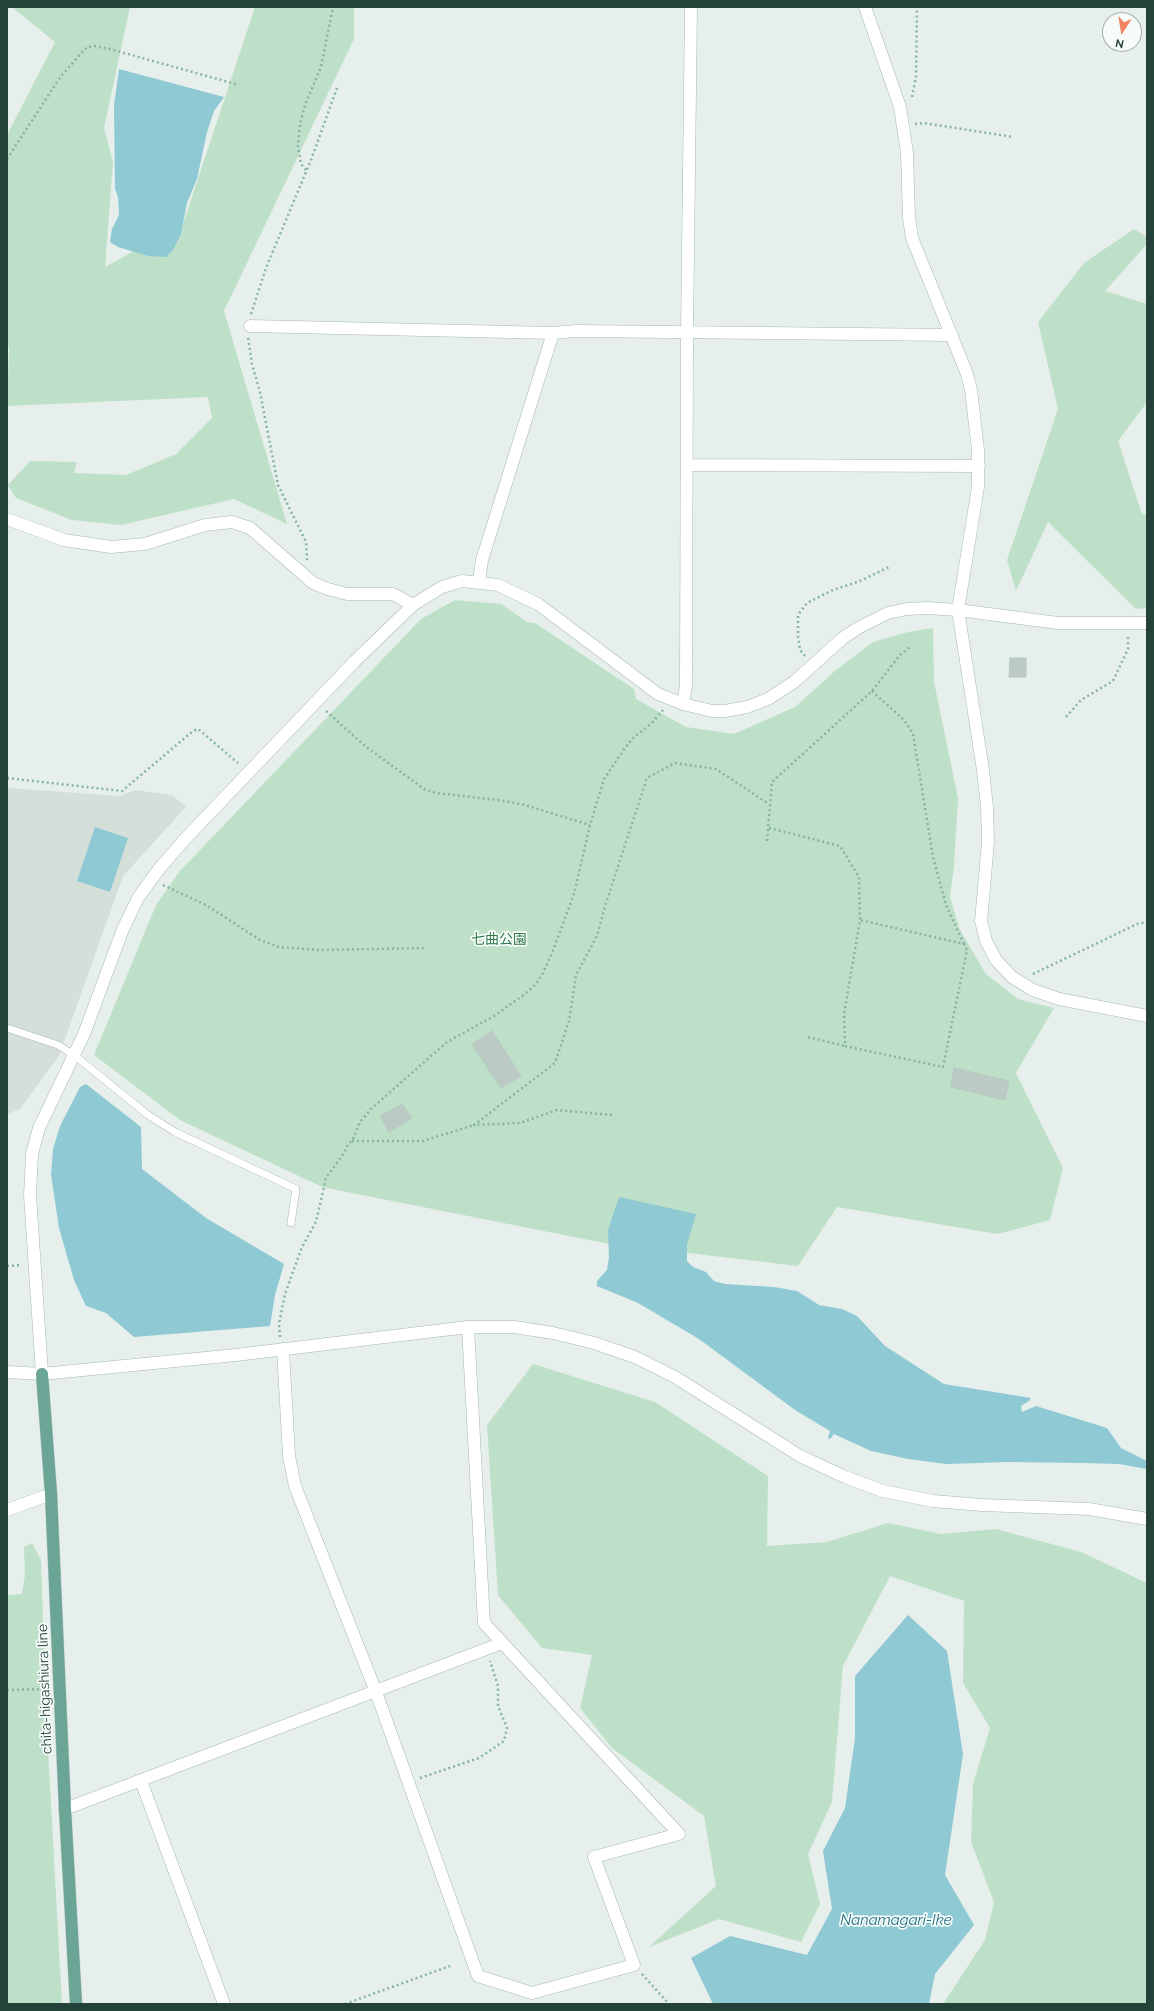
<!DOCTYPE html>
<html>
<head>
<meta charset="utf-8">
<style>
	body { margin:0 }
	#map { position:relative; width:1154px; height:2011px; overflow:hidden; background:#e6efeb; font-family:Raleway,sans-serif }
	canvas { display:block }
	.frame { position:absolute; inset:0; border:8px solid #24423a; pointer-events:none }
	.north { position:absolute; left:1102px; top:12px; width:40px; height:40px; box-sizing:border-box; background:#f7fbf9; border:1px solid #a3b1ad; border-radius:50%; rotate:192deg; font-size:11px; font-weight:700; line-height:16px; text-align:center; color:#24423a }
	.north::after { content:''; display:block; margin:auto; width:14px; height:18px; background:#f4845f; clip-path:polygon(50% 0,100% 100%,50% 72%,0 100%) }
</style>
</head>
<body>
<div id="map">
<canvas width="1154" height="2011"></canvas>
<div class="frame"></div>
<div class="north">N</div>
</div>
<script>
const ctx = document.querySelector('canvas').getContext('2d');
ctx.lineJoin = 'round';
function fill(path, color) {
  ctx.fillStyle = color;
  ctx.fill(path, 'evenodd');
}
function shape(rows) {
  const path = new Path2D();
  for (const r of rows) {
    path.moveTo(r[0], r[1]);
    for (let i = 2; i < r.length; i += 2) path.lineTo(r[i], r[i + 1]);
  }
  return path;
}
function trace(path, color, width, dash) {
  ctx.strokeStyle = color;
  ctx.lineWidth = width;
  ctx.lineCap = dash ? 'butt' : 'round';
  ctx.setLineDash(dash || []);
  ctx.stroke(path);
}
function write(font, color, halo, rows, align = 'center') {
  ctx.font = font + ' Raleway,"Noto Sans JP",sans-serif';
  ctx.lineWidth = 3.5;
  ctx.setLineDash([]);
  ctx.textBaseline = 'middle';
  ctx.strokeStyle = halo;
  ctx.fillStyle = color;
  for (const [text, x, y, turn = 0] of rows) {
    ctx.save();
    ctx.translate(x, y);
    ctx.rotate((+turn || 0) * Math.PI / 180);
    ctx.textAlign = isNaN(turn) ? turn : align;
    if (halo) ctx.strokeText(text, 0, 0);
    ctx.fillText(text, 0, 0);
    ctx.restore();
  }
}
const built = shape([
	[7,788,120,796,135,790,172,795,186,807,123,876,59,1056,20,1109,7,1114]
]);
const green = shape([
	[12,7,130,7,104,128,113,162,105,267,183,224,255,7,354,7,354,39,224,311,287,524,234,499,121,525,72,520,16,498,8,485,30,461,77,462,74,473,126,475,176,454,212,418,208,397,7,406,9,349,7,340,7,135,55,42],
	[1134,229,1147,237,1147,244,1105,291,1147,304,1147,402,1118,441,1142,514,1147,515,1147,608,1136,609,1048,522,1016,591,1007,560,1058,409,1038,322,1084,263],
	[455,600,501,604,527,622,535,623,634,689,636,699,686,727,734,734,795,707,836,670,873,642,908,632,933,628,934,682,958,798,954,866,950,897,960,930,986,974,1018,999,1054,1008,1016,1073,1063,1168,1050,1220,998,1234,837,1207,798,1266,604,1243,322,1187,180,1120,94,1055,156,905,179,872,421,619],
	[533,1364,655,1402,768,1476,767,1546,827,1542,888,1523,941,1534,996,1529,1081,1552,1147,1583,1147,2004,943,2004,985,1940,994,1902,971,1842,973,1784,990,1728,963,1683,964,1601,890,1576,843,1666,832,1802,808,1854,820,1904,801,1942,719,1919,649,1947,716,1886,704,1816,612,1748,580,1708,592,1655,542,1648,498,1595,487,1425],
	[32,1543,41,1560,47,1731,62,2004,7,2004,7,1595,22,1594,25,1575,24,1547]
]);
const water = shape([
	[119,69,224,97,214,111,207,132,197,179,187,203,181,234,173,250,166,257,148,256,118,247,110,242,112,229,119,215,118,197,115,189,114,105],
	[95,827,128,838,110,892,77,881],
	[86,1084,141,1127,142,1169,206,1218,284,1264,275,1295,270,1326,134,1337,106,1313,86,1306,74,1280,59,1228,51,1175,53,1149,60,1126,80,1087],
	[619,1197,696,1214,687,1245,687,1261,693,1267,706,1272,714,1281,725,1284,774,1287,797,1291,819,1305,842,1309,857,1316,885,1346,944,1384,1031,1398,1029,1401,1021,1406,1022,1412,1036,1406,1107,1428,1121,1448,1147,1461,1147,1469,1119,1464,1084,1463,1008,1462,946,1464,908,1459,871,1451,834,1434,830,1439,828,1438,830,1431,795,1410,699,1339,638,1303,597,1286,597,1281,607,1270,609,1257,608,1230],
	[908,1615,947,1651,963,1754,945,1875,974,1925,935,1974,929,2004,713,2004,691,1958,730,1936,807,1955,832,1909,823,1851,845,1808,855,1738,855,1676]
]);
const building = shape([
	[1010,658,1026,658,1026,677,1009,677,1010,658],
	[492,1031,521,1076,501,1088,472,1044,492,1031],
	[954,1068,1009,1081,1005,1100,951,1087,954,1068],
	[402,1104,412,1118,389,1132,380,1116,402,1104]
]);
const path = shape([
	[912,97,916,77,917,7],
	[915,124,924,123,1013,137],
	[7,159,61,76,87,47,94,46,110,49,239,85],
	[306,170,301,164,298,146,300,124,305,105,321,67,333,7],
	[251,314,266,268,311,160,337,88],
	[248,338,252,364,260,392,278,485,306,542,307,560],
	[805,656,800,650,798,636,798,615,807,603,833,590,860,581,889,567],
	[872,691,905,721,913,734,933,857,946,905,964,944],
	[326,711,365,746,424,789,436,793,498,800,525,805,590,825],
	[1066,717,1081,700,1113,681,1128,649,1128,637],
	[7,778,122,791,193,731,198,729,238,763],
	[769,828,840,846,859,877,860,920,844,1014,845,1046,943,1067,967,950,964,944,860,920],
	[767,841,772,782,872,691,900,655,910,647],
	[163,885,206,905,260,940,279,947,318,950,426,948],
	[1033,974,1137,924,1147,922],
	[808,1037,845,1046],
	[612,1115,557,1110,520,1123,474,1125,555,1063,569,1021,576,975,597,936,606,903,647,778,675,763,716,769,769,804],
	[352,1141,423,1141,474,1125],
	[7,1266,22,1265],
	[280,1337,279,1324,285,1294,302,1247,316,1222,326,1178,344,1153,348,1144,352,1141,360,1122,371,1109,447,1042,494,1016,525,994,536,984,543,973,552,953,574,894,590,825,604,779,625,748,633,738,652,723,663,710],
	[7,1690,46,1689],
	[420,1778,479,1758,504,1741,507,1728,498,1706,498,1686,490,1661],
	[642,1974,669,2004],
	[345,2004,450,1966]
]);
const service = shape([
	[7,1028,58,1045,74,1055,148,1115,175,1132,296,1189,291,1223]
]);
const minor = shape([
	[865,7,900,107,907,153,909,218,912,238,967,374,971,390,978,450,978,487,958,610],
	[250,326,553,333,576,331,952,335],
	[687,465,979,466],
	[7,519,64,540,111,547,145,544,205,525,232,522,250,528,313,583,328,589,347,594,393,594,413,605],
	[479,582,482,560,553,333],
	[683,704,686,685,687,334,691,7],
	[283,1349,289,1456,295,1486,376,1692,478,1976,532,1993,634,1965,594,1857,679,1834,484,1623,468,1327],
	[7,1510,51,1494],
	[141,1781,224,2004],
	[65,1809,502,1643]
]);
const tertiary = shape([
	[958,610,983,770,987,807,988,842,981,921,986,941,996,960,1012,977,1033,990,1059,999,1147,1016],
	[7,1372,42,1374,236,1355,468,1327,514,1327,553,1333,594,1343,635,1357,675,1377,800,1456,845,1477,883,1491,933,1501,982,1505,1089,1509,1147,1519],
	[42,1374,30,1195,32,1154,39,1128,84,1034,123,929,138,898,159,869,186,838,355,661,413,605,442,587,462,581,498,585,538,604,658,694,683,704,712,711,725,711,747,707,768,699,794,682,843,638,858,628,888,613,907,609,927,608,958,610,1058,623,1147,623]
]);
const primary = shape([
	[42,1374,51,1494,65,1809,76,2004]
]);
const parkNames = [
	["七曲公園",499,940]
];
const streetNames = [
	["chita-higashiura line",45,1689,-92]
];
const waterNames = [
	["Nanamagari-Ike",896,1920]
];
fill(built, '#d4dfda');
fill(green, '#bfe0c8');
fill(water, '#8ec9d4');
fill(building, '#bbcac4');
trace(building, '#b8c9c2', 1);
trace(service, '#a8b8b2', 8);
trace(minor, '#a8b8b2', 13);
trace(tertiary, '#a8b8b2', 13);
trace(primary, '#c2cac8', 13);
trace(path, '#86b3a5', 2.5, [2, 3]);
trace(service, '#fff', 7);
trace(minor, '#fff', 12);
trace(tertiary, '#fff', 12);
trace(primary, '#6aa596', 12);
write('14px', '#2d7a4b', '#f7fbf9', parkNames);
write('14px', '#24423a', '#f7fbf9', streetNames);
write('italic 15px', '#1c6f80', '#f7fbf9', waterNames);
</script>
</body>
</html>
